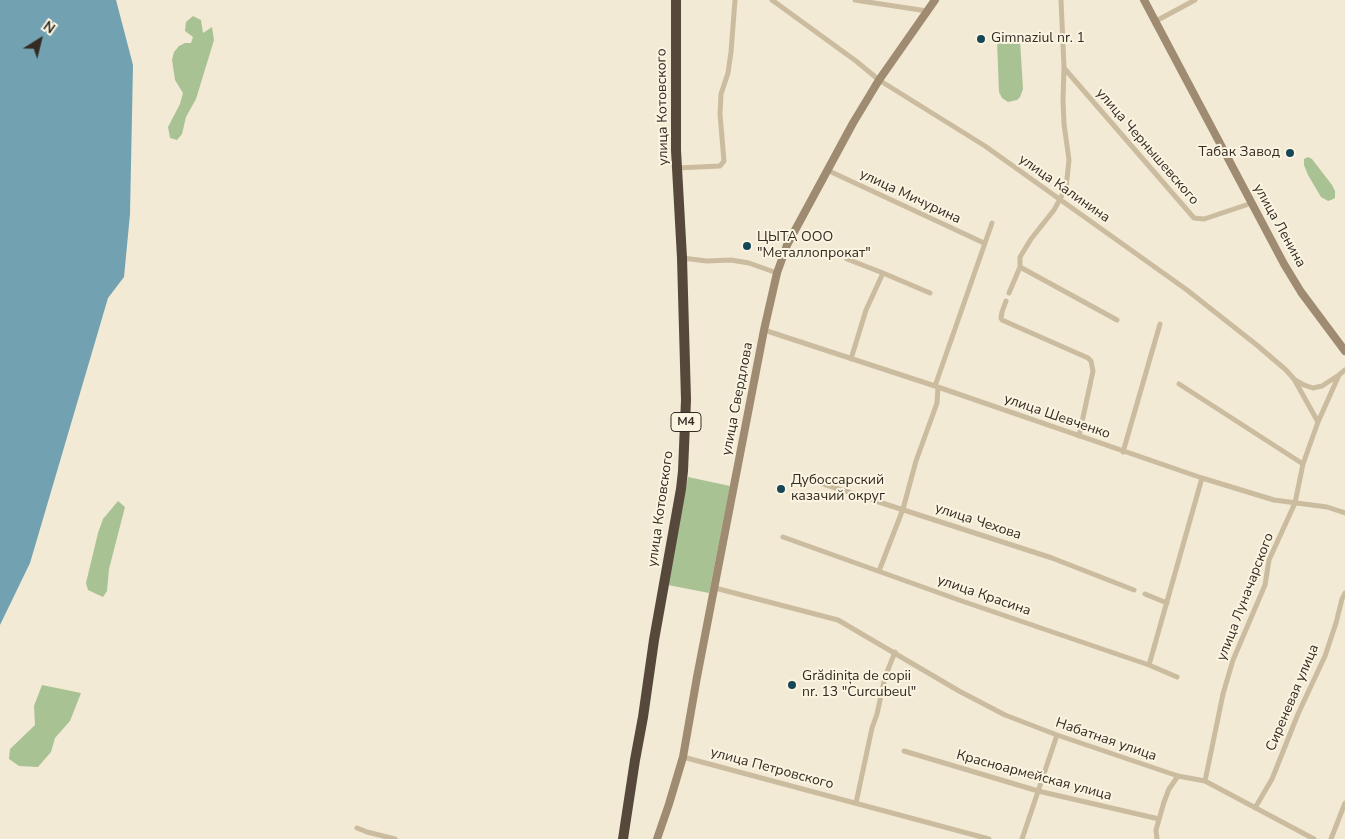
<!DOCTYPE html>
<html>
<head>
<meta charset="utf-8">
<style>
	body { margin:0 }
	#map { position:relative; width:1345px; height:839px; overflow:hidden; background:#f2ead4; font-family:"Nunito Sans",sans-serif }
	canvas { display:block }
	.north { position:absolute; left:15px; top:15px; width:50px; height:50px; -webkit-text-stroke:4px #faf4e1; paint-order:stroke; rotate:36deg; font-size:14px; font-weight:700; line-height:20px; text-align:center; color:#342c24 }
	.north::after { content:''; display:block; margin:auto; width:18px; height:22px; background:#342c24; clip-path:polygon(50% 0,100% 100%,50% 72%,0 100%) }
</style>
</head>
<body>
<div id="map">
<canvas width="1345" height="839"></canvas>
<div class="north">N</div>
</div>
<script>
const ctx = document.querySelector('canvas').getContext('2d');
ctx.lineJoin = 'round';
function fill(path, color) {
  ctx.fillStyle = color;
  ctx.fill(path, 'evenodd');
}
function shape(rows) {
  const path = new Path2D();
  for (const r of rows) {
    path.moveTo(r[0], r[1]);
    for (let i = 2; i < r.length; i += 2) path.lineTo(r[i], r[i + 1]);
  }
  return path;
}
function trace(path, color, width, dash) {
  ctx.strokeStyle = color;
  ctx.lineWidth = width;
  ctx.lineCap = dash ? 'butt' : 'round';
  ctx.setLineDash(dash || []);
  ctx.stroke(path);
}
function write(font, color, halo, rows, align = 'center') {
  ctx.font = font + ' "Nunito Sans",sans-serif';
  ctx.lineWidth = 4;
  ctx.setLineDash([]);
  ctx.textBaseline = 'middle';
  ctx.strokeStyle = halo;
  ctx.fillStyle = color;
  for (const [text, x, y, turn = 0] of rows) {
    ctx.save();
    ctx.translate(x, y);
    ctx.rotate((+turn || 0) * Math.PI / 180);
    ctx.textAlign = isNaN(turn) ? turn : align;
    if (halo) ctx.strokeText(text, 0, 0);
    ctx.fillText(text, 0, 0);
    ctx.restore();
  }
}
const green = shape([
	[193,16,201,20,203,33,212,27,214,40,196,99,186,117,182,134,177,140,170,138,168,127,180,104,183,93,175,80,172,60,174,52,179,46,185,43,191,43,193,37,185,31,186,22],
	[1005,35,1012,36,1020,40,1023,89,1020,97,1017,100,1008,102,1002,98,999,92,997,41,1000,37],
	[1308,157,1312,159,1332,185,1335,191,1335,198,1331,200,1328,201,1321,197,1308,175,1304,165,1304,159],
	[688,477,730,486,709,593,668,585],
	[118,501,125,507,109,569,107,591,103,597,88,590,86,583,98,533,103,519],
	[42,685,81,693,70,721,55,738,51,752,38,767,19,766,9,759,10,749,35,725,34,706]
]);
const water = shape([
	[0,0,116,0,133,65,130,214,124,277,108,298,30,563,0,625]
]);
const street = shape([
	[772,0,856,61,879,80,985,146,1187,290,1258,346,1286,370,1294,379,1318,422],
	[855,0,927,11],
	[1156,21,1195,0],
	[1064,68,1194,218,1204,219,1252,203],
	[677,168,720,166,724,161,720,114,721,94,728,73,731,52,735,0],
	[827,170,984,243],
	[682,258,707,261,731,260,749,263,777,273],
	[847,259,883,273,930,293],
	[1020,267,1117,320],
	[1009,293,1020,267,1020,257,1031,239,1054,210,1066,188,1069,160,1064,124,1063,100,1064,67,1061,0],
	[1006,301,1002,312,1001,318,1002,320,1088,358,1091,361,1093,371,1079,436],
	[764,330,935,386,1202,478,1274,500,1327,507,1345,513],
	[851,359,866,310,883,273],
	[1295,380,1304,385,1313,388,1322,386,1339,375],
	[1179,384,1303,464],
	[935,386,992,223],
	[1123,452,1160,324],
	[814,481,1052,558,1134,590],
	[783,537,959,600,1149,665,1177,677],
	[879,571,903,509,916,461,937,403,938,387],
	[715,588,838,620,959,691,1005,715,1057,735,1178,776,1205,781,1314,839],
	[1145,594,1167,603],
	[1149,665,1202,478],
	[904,751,1038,791,1159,819],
	[683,757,989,839],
	[1205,781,1223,694,1233,660,1265,585,1269,560,1295,503,1303,464,1318,422,1339,375,1345,370],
	[856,803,872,728,877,714,885,677,895,652],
	[1255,808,1272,779,1298,714,1325,656,1336,623,1342,599,1345,593],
	[357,828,367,832,395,839],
	[1022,839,1057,735],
	[1157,839,1156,830,1164,802,1169,789,1178,776],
	[1331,839,1345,803]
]);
const secondary = shape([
	[1144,0,1284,264,1301,292,1345,351],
	[657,839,669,804,683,757,697,677,764,330,777,273,787,245,853,123,879,80,935,0]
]);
const highway = shape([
	[623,839,635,760,643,717,654,640,681,489,683,471,686,400,682,258,676,150,676,0]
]);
const markers = [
	[981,39,5,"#174658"],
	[1290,153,5,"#174658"],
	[747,246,5,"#174658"],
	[781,489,5,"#174658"],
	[792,685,5,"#174658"]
];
const shields = [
	[686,422,30]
];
const shieldNames = [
	["M4",686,422]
];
const poiNames = [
	["Gimnaziul nr. 1",991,39],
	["Табак Завод",1280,153,"right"],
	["ЦЫТА ООО",757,238],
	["\"Металлопрокат\"",757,254],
	["Дубоссарский",791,481],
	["казачий округ",791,497],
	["Grădinița de copii",802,677],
	["nr. 13 \"Curcubeul\"",802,693]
];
const streetNames = [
	["улица Котовского",663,107,-91],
	["улица Чернышевского",1147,147,49],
	["улица Калинина",1064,189,35],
	["улица Мичурина",910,197,25],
	["улица Ленина",1279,226,61],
	["улица Свердлова",738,399,-79],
	["улица Шевченко",1057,417,19],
	["улица Котовского",661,509,-82],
	["улица Чехова",978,522,18],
	["улица Красина",984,596,19],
	["улица Луначарского",1246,597,-69],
	["Сиреневая улица",1293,698,-67],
	["Набатная улица",1106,740,19],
	["улица Петровского",772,769,15],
	["Красноармейская улица",1034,776,15]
];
fill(green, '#a9c294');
fill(water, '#72a1b1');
trace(street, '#cbbca0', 5);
trace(secondary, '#9e8b71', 8);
trace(highway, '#56483a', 10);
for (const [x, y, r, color] of markers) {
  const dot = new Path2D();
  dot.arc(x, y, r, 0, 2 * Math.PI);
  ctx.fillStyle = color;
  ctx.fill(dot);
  trace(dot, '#faf4e1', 2);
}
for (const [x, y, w] of shields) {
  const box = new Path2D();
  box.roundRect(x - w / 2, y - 9.5, w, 19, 4);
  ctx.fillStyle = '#faf4e1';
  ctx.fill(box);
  trace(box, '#342c24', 1);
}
write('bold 12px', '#342c24', null, shieldNames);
write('14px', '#342c24', '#faf4e1', poiNames, 'left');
write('14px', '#342c24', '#faf4e1', streetNames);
</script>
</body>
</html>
